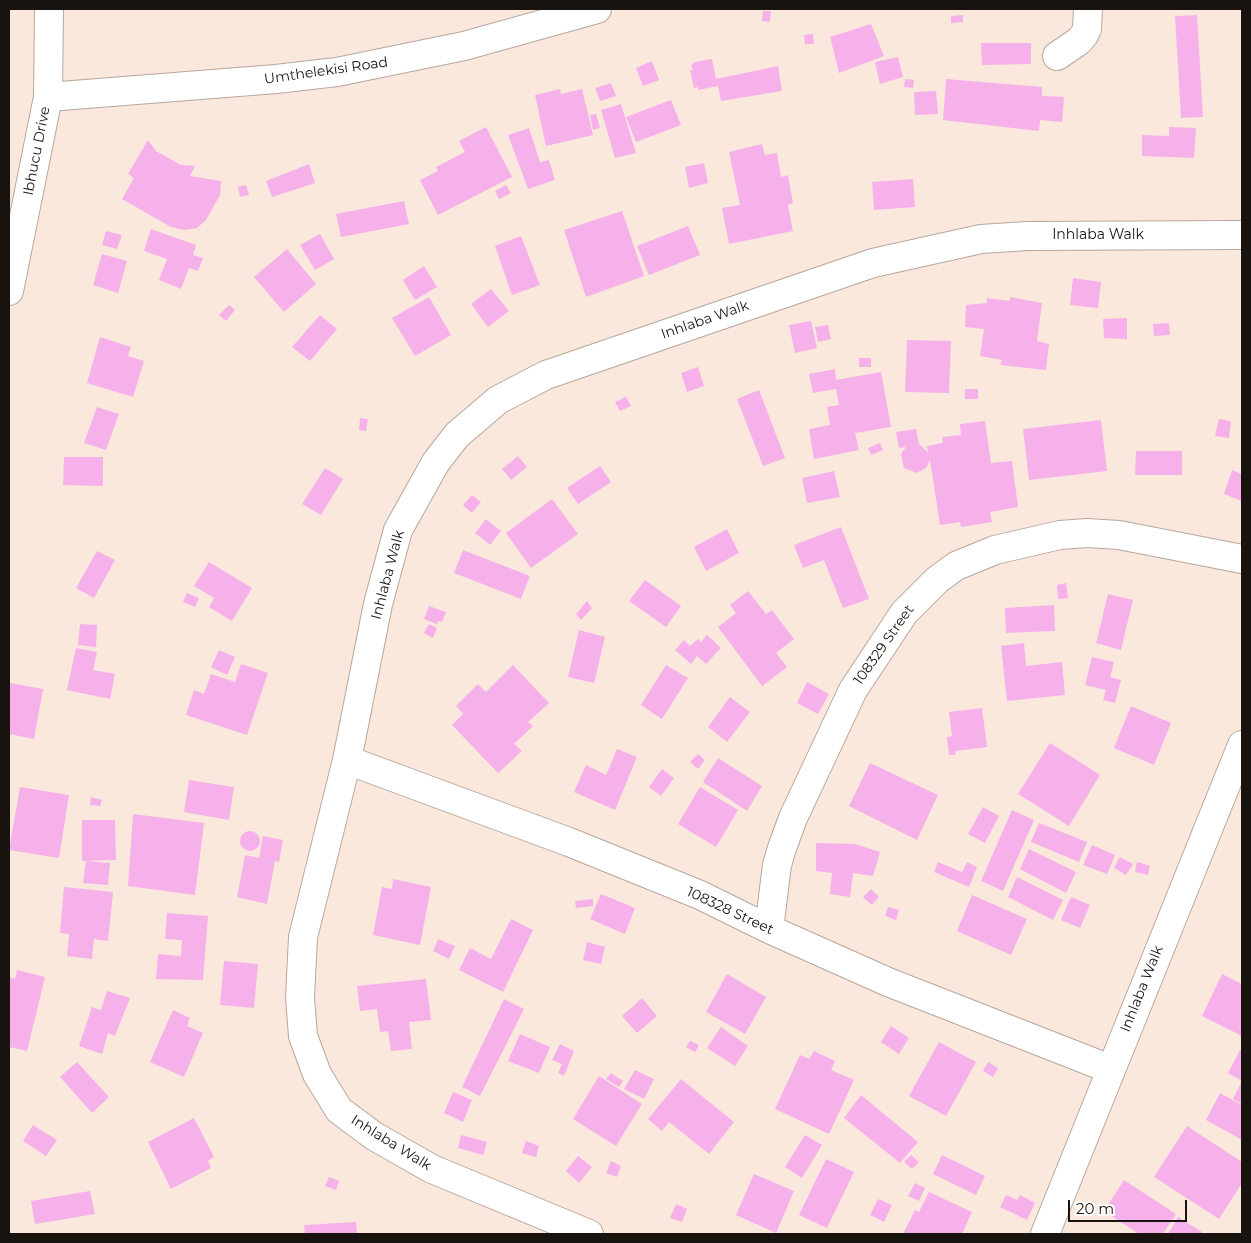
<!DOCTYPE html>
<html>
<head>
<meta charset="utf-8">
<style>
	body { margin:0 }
	#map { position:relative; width:1251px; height:1243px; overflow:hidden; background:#fae8dd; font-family:Montserrat,sans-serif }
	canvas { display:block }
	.frame { position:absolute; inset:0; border:10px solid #19130f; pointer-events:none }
	.scale { position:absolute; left:1068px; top:1200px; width:119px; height:22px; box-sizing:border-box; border:2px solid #19130f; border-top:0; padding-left:6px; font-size:15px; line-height:18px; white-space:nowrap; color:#19130f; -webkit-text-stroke:4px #fff; paint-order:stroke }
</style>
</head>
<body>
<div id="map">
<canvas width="1251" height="1243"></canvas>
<div class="frame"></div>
<div class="scale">20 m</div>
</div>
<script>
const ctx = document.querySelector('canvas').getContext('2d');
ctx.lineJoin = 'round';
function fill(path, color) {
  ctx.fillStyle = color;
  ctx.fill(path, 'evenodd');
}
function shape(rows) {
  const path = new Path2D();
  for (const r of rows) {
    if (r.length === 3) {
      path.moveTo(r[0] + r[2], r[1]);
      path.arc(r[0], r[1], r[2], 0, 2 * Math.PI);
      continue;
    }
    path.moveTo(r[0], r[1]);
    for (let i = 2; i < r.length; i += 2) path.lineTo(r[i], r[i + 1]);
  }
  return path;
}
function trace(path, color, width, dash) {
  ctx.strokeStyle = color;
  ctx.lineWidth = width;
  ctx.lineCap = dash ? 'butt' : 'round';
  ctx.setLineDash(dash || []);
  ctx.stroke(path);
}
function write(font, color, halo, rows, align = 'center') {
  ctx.font = font + ' Montserrat,sans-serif';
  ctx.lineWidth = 4;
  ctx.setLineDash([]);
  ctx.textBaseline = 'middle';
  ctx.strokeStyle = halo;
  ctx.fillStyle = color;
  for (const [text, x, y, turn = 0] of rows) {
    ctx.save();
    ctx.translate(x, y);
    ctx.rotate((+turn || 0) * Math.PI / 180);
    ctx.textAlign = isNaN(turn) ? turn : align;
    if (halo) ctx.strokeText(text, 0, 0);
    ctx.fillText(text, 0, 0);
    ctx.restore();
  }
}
const building = shape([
	[763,11,771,11,770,22,762,21],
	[963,15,963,22,951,23,951,16],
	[1197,15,1203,117,1181,118,1175,16],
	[871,24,884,56,839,73,830,37],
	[813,34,814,44,805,44,804,35],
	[981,43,1031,43,1031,64,982,65],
	[898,57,903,77,880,84,875,62],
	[712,59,716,79,778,66,782,91,721,101,718,86,698,90,698,87,694,88,690,70,693,70,691,65,695,62],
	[652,61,659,80,643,86,636,68],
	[905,79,914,80,913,88,904,87],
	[946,79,1042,87,1042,96,1064,97,1062,122,1040,120,1039,131,943,120],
	[611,83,616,96,600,101,595,88],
	[560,89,561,94,582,89,593,135,546,146,535,95],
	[936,91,938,114,915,115,914,92],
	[671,100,681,125,636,142,626,117],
	[621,104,636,153,615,158,601,110],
	[596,114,600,128,593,130,590,115],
	[486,127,512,177,438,215,420,180,438,171,436,167,465,152,459,141],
	[1169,127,1196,128,1194,158,1142,156,1142,135,1169,136],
	[529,128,540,162,549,160,555,180,528,189,508,135],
	[148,140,156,151,181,165,195,166,190,176,221,181,220,195,206,220,197,228,184,230,171,227,122,199,134,178,128,174],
	[762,144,765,155,777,153,781,177,788,175,793,203,788,205,793,231,729,244,722,208,740,205,729,152],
	[704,163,708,183,689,188,685,167],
	[309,164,315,183,272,197,266,181],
	[913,179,915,207,874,210,872,182],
	[246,185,249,195,240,197,238,187],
	[506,185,511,193,499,199,495,191],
	[404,201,409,224,341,237,336,214],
	[622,211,644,276,586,297,564,230],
	[688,226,700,255,649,275,637,246],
	[151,229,196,245,193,255,203,258,198,271,189,268,181,289,159,280,167,259,144,251],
	[106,231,122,235,117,249,102,245],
	[320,234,334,259,315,270,300,245],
	[521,236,540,285,512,295,495,246],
	[287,249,316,284,284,312,254,277],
	[102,254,127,261,118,293,93,285],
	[424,266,437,287,415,300,403,280],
	[1073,278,1101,282,1098,308,1070,305],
	[491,289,509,311,488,327,471,304],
	[429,297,451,335,415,356,392,318],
	[1010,297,1042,303,1037,341,1049,344,1046,370,1000,365,1002,360,980,356,984,329,965,327,966,305,987,303,987,298,1010,301],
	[229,305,235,310,226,321,219,315],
	[320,315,337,329,310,361,292,347],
	[1127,318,1127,339,1104,338,1103,319],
	[811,321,817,348,795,353,789,325],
	[1169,323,1170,335,1154,336,1153,324],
	[828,325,831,339,818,342,815,327],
	[100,337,131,347,128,356,144,361,133,397,87,383],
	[907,340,951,341,949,393,905,392],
	[859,358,871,358,871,367,859,367],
	[698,367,704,386,687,392,681,373],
	[835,369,836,380,881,372,891,427,855,433,859,450,814,459,809,429,830,425,827,407,839,405,836,389,813,393,809,374],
	[965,389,978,389,978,399,965,399],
	[759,390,785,458,763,466,737,399],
	[626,397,631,406,620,411,615,402],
	[97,407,119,414,106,450,84,443],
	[360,418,368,419,366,431,359,430],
	[1219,419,1231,421,1229,438,1215,436],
	[1101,420,1107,471,1029,480,1023,429],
	[985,421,991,463,1012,461,1018,507,990,512,992,522,961,527,960,522,940,525,930,460,926,468,917,473,904,468,901,454,906,447,899,448,896,432,916,429,919,444,928,452,927,446,943,443,942,437,961,435,960,424],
	[880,443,883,450,871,455,868,448],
	[1136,451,1182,451,1182,475,1135,475],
	[518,456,527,467,511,480,502,469],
	[64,457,103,457,103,486,63,485],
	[600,466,611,482,578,504,567,488],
	[325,468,343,479,321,515,302,504],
	[1232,470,1242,474,1242,501,1224,494],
	[834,471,840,497,807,503,802,478],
	[472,495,481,502,472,513,463,505],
	[552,499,578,534,531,568,506,533],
	[486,519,501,531,490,545,475,533],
	[841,527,869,599,843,608,824,560,803,568,794,545],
	[727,529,739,553,706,571,694,547],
	[463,550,530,576,521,599,454,573],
	[97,551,115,560,94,598,76,588],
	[209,562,252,588,232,621,209,607,214,598,194,586],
	[645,580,681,606,666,627,629,601],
	[1066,583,1068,598,1058,599,1057,585],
	[748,591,766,614,772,610,794,639,776,653,787,667,762,686,718,627,736,613,730,605],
	[187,593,199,598,195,607,183,602],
	[1108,594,1133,600,1121,650,1096,643],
	[587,601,592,608,581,620,576,614],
	[1054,605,1055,631,1006,633,1005,608],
	[429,606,446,612,442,622,438,621,437,624,424,619],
	[80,624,97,625,96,647,78,645],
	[429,624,437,628,433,638,424,633],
	[579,630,605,637,594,683,568,677],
	[707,635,721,648,706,664,697,656,691,664,675,650,684,640,690,646,698,639,701,642],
	[1024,643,1026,666,1062,662,1065,695,1007,701,1001,646],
	[76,648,97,652,93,670,115,674,110,699,67,690],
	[219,650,235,657,227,675,211,667],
	[1092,657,1114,662,1110,677,1121,680,1115,703,1103,700,1106,690,1085,685],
	[241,664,268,673,247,735,186,715,194,690,204,694,211,674,235,682],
	[513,665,549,703,528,722,533,726,514,744,522,751,498,773,452,725,463,714,456,706,478,684,486,692],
	[666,665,688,678,662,719,641,705],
	[807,682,829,694,818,714,797,703],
	[10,683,43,689,34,739,9,734],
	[730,697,750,712,727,742,708,727],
	[1131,706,1171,723,1154,765,1114,748],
	[982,708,987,747,956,751,955,755,949,755,947,737,952,736,949,712],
	[1050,743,1100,775,1069,826,1018,794],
	[617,749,637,757,615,810,574,792,586,765,606,775],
	[698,754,705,760,698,769,690,762],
	[718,758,762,786,747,811,703,782],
	[870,763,938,795,917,840,849,806],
	[662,769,674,778,661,796,649,787],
	[189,780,234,787,229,820,184,812],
	[20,787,69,795,59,858,9,850],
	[700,787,738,810,716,847,678,824],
	[91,797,102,800,100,806,90,805],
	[983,807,999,816,985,843,968,834],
	[1012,810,1034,820,1003,891,981,881],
	[133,814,204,823,195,895,128,886],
	[82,820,115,820,116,860,82,861],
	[1039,823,1087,842,1079,862,1031,842],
	[250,841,10],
	[263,836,283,840,279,862,275,861,267,904,237,897,245,855,259,858],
	[816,843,855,844,880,852,873,876,853,873,850,897,830,894,832,873,816,871],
	[1092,845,1115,855,1107,874,1083,865],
	[1029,849,1076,872,1066,893,1020,869],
	[1120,857,1133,864,1126,875,1114,868],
	[86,861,110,863,108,885,83,883],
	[938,862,962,872,967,862,977,867,969,887,934,872],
	[1137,862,1150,866,1148,875,1135,872],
	[1017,877,1063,900,1053,920,1008,897],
	[393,879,431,887,420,945,373,935,382,887,392,889],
	[64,887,113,892,108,941,94,939,92,959,67,956,69,934,60,933],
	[871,889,879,897,872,905,863,897],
	[601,894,635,908,625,934,590,919],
	[972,895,1027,919,1011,955,957,931],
	[1071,897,1090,905,1080,928,1061,920],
	[593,899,593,906,576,908,575,901],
	[888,907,899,910,896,920,885,916],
	[167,913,208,916,203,980,156,979,158,954,181,956,182,940,165,939],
	[511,919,533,930,503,992,459,970,470,948,491,959],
	[438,939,455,946,449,959,433,951],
	[587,942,605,947,601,964,583,960],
	[224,961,258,964,254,1008,220,1005],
	[17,970,45,977,27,1051,9,1047,9,977,15,979],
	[727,974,766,997,745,1034,706,1012],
	[1222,974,1242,984,1242,1036,1202,1016],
	[426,979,431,1020,409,1022,412,1049,391,1051,388,1031,380,1032,377,1009,360,1011,357,986],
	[107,991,130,998,115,1036,108,1033,102,1054,79,1046,92,1007,101,1010],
	[642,998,657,1016,637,1033,622,1016],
	[504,999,524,1009,480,1096,462,1087],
	[173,1010,190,1018,187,1026,203,1033,184,1077,150,1062],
	[891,1026,909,1038,899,1054,881,1042],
	[721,1027,748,1046,735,1066,707,1048],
	[520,1034,550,1047,539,1073,508,1061],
	[690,1041,699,1045,695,1052,686,1047],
	[939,1042,976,1062,946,1116,909,1096],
	[560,1044,574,1051,564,1076,558,1073,562,1064,552,1060],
	[1240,1050,1242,1051,1242,1104,1233,1099,1242,1081,1228,1073],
	[814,1051,835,1061,831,1070,854,1080,829,1134,775,1109,800,1055,809,1059],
	[77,1062,109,1097,92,1113,60,1077],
	[988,1062,998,1068,993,1077,983,1071],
	[635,1070,654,1079,644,1099,624,1089],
	[611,1073,623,1081,619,1087,606,1079],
	[599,1076,642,1104,616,1146,573,1119],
	[681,1079,734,1122,709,1154,669,1122,662,1131,648,1119],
	[453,1092,472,1100,463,1122,444,1113],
	[1220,1093,1242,1105,1242,1140,1206,1120],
	[861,1095,918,1142,900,1163,844,1118],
	[194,1118,214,1157,208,1161,211,1168,171,1189,148,1142],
	[33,1125,57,1140,46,1156,23,1141],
	[1187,1126,1242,1162,1242,1183,1219,1219,1154,1177],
	[461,1135,487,1142,483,1155,458,1148],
	[805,1135,822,1145,802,1178,785,1167],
	[526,1141,539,1146,536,1157,522,1153],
	[911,1155,919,1162,912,1169,904,1162],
	[942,1155,985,1176,976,1195,933,1174],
	[578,1156,592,1167,579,1183,566,1171],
	[826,1159,854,1172,827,1228,799,1215],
	[611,1161,621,1166,617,1177,606,1173],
	[754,1174,794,1191,776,1233,736,1215],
	[329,1177,339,1181,336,1190,325,1186],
	[1124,1180,1176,1214,1163,1234,1139,1234,1104,1211],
	[915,1183,925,1188,919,1201,908,1196],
	[90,1191,95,1214,35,1224,31,1201],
	[929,1192,972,1212,962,1234,903,1234,915,1210,919,1212],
	[1006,1195,1017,1200,1020,1195,1035,1203,1027,1220,1000,1207],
	[878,1199,892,1205,884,1222,870,1215],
	[676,1204,687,1209,682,1222,670,1218],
	[1178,1217,1202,1232,1200,1234,1168,1234],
	[356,1222,357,1234,305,1234,304,1225]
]);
const minor = shape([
	[1057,56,1079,41,1084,35,1087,29,1088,9],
	[48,97,276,79,337,72,464,46,597,9],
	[9,291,48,97,49,9],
	[347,760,569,842,700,895,769,929,888,982,1110,1069],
	[769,929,777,865,782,848,793,818,853,690,904,613,937,580,956,566,995,550,1060,535,1087,533,1119,535,1242,559],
	[589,1234,432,1169,374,1136,339,1110,317,1074,303,1036,300,998,303,937,347,760,378,604,398,530,436,462,457,435,498,400,546,375,873,263,981,239,1027,236,1242,235],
	[1045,1234,1242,745]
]);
const streetNames = [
	["Umthelekisi Road",326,71,-8],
	["Ibhucu Drive",37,151,-79],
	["Inhlaba Walk",1098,235],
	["Inhlaba Walk",705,320,-19],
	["Inhlaba Walk",388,575,-75],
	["108329 Street",884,645,-55],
	["108328 Street",730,911,25],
	["Inhlaba Walk",1142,989,-68],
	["Inhlaba Walk",391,1143,32]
];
fill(building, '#f6b1eb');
trace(minor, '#b7a79c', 30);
trace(minor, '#fff', 28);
write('14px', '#19130f', '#fff', streetNames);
</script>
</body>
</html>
